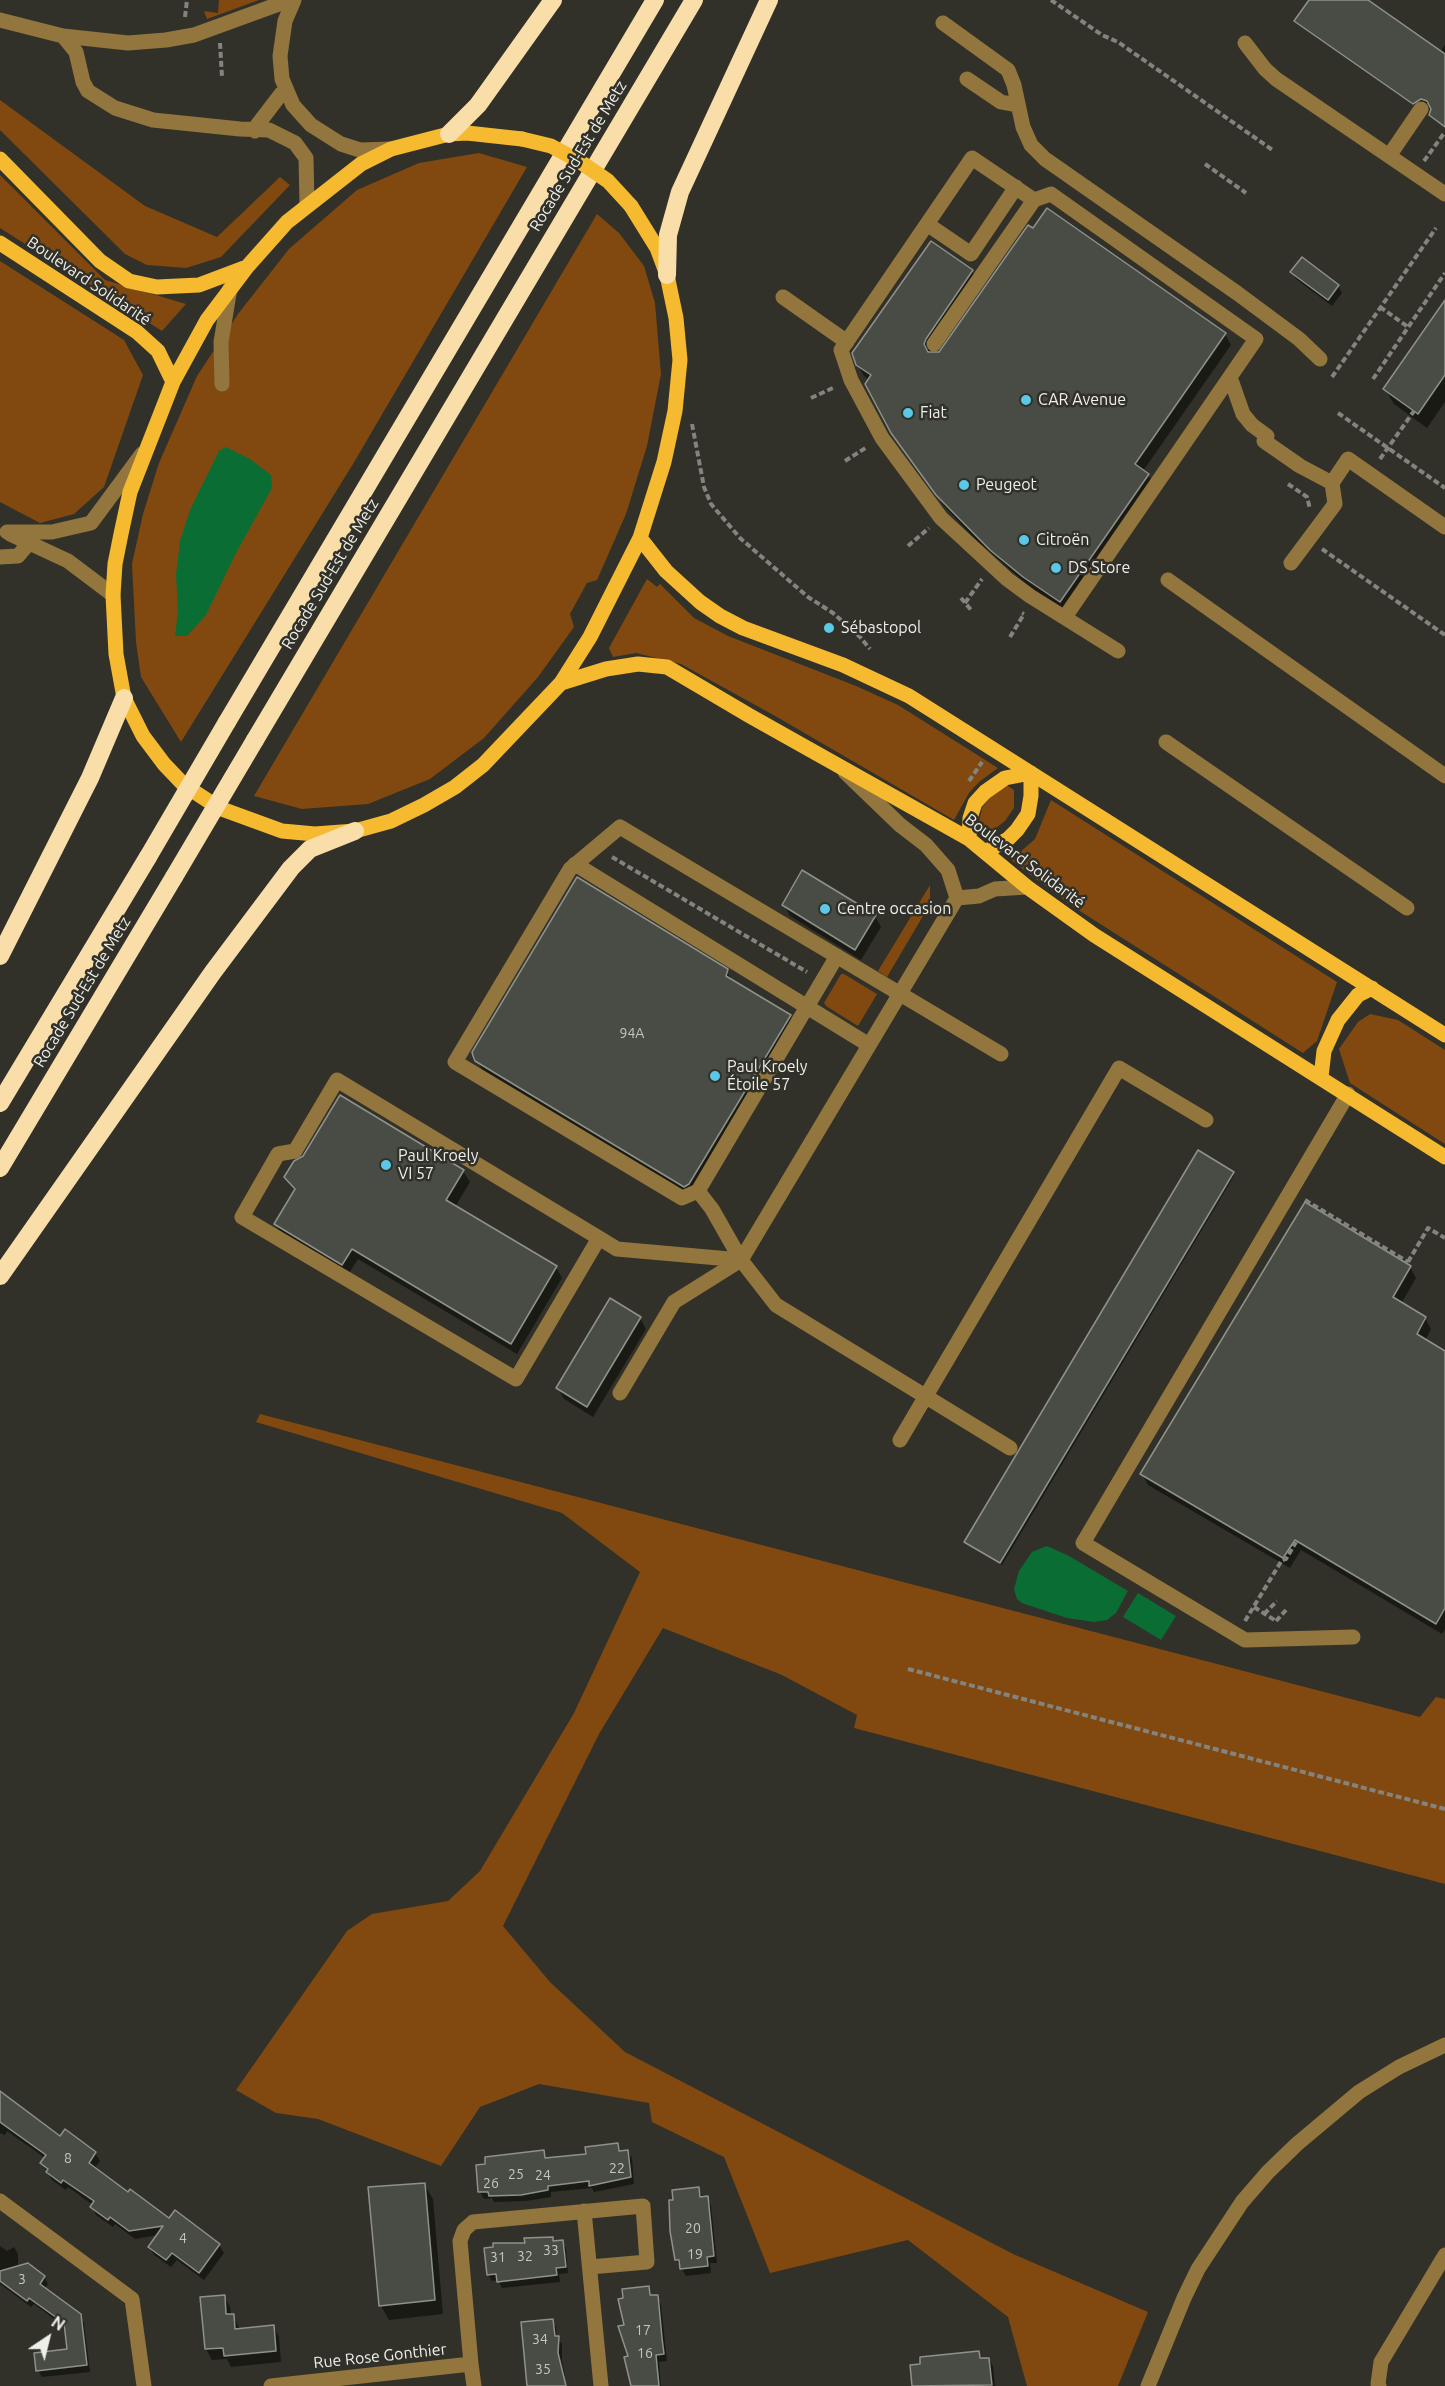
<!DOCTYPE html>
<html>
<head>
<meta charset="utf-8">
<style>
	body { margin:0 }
	#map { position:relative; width:1445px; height:2386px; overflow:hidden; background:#313129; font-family:Ubuntu,sans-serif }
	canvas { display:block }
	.north { position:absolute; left:18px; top:2308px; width:60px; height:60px; -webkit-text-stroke:4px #313129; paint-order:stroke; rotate:35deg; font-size:16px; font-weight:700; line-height:24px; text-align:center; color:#efefea }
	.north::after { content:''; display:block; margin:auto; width:21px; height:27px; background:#efefea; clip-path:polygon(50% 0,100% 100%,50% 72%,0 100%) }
</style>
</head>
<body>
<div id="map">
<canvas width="1445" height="2386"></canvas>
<div class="north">N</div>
</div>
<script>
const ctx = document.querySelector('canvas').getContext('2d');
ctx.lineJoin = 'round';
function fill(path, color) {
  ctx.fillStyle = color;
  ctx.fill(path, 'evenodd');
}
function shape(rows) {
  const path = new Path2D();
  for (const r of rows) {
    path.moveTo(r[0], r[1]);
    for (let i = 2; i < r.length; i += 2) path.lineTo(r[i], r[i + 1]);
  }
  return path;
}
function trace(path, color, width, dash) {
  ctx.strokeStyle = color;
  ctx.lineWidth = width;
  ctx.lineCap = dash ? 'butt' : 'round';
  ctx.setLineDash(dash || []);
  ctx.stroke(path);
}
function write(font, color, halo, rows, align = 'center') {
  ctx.font = font + ' Ubuntu,sans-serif';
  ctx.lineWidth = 5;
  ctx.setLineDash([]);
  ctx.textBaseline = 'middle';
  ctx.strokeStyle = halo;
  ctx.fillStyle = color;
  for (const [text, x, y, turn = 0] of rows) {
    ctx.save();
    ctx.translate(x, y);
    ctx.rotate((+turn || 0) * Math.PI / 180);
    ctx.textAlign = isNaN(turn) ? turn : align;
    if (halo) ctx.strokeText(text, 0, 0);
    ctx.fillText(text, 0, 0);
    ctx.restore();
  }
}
const green = shape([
	[219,0,259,0,207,19,204,11,218,13],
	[0,100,145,206,217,237,280,177,290,185,221,257,186,268,147,265,125,254,0,130],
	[479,153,527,167,353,464,181,742,141,677,136,642,132,564,143,514,159,463,197,376,238,314,289,249,357,190,419,163],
	[0,175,105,280,186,304,162,331,0,228],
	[597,214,619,233,644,266,655,303,661,374,647,446,626,514,597,580,587,583,570,614,574,627,538,677,484,738,430,779,368,804,302,809,254,796],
	[0,261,124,340,143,375,104,487,74,514,40,523,0,502],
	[647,579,657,587,660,584,694,618,728,636,856,686,898,705,998,768,979,782,969,793,954,820,777,717,681,664,636,653,613,657,609,648],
	[1005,784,1014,790,1014,808,1005,821,993,830,983,831,978,826,982,808,994,792],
	[1051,800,1337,982,1317,1041,1303,1053,1072,906,1011,860,1035,839],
	[930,885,930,900,926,911,887,977,878,971],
	[841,974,844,974,877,994,858,1026,826,1006,824,1003],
	[1370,1014,1398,1020,1445,1050,1445,1144,1350,1083,1339,1049,1358,1022],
	[260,1414,1420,1717,1436,1697,1445,1699,1445,1884,854,1728,857,1715,782,1675,663,1628,599,1734,503,1926,550,1982,625,2052,1013,2254,1148,2312,1118,2386,1027,2386,1008,2317,908,2240,770,2273,724,2157,652,2122,649,2103,539,2084,480,2107,441,2166,318,2119,276,2113,236,2090,347,1931,372,1914,448,1901,480,1871,574,1713,640,1572,562,1513,256,1422]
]);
const water = shape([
	[226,447,250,459,271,475,272,488,235,555,206,615,187,636,175,636,178,611,176,575,180,541,190,510,219,451],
	[1047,1546,1069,1556,1128,1591,1116,1613,1107,1620,1094,1622,1067,1618,1022,1603,1017,1599,1014,1589,1019,1571,1032,1552],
	[1138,1593,1176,1616,1161,1640,1123,1617]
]);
const shadow = shape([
	[1311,0,1366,0,1440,52,1445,45,1445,127,1432,118,1430,104,1423,102,1415,106,1298,24,1296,21],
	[931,243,972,271,978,282,931,350,931,354,1225,334,1231,345,1143,471,1148,475,1155,486,1067,612,1031,588,974,538,944,506,900,444,869,380,864,376,858,365],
	[1292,272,1338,286,1342,293,1332,306,1296,279],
	[1445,303,1445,402,1427,428,1394,404,1385,389],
	[784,905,875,916,881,927,861,960,790,916],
	[726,970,733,982,790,1016,796,1027,691,1197,483,1072,477,1060],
	[304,1157,463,1171,470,1182,455,1207,556,1267,562,1278,517,1354,358,1259,348,1275,282,1235,275,1224,295,1192,286,1177],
	[1233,1173,1234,1176,1002,1565,968,1545,966,1542],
	[1410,1267,1416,1278,1401,1304,1425,1318,1431,1329,1425,1341,1445,1353,1445,1629,1442,1634,1301,1550,1290,1568,1148,1485,1142,1474],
	[640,1318,646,1329,593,1417,564,1399,558,1388],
	[0,2093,61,2138,66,2131,95,2153,100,2161,94,2169,128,2194,169,2220,219,2245,224,2253,204,2280,177,2260,171,2267,154,2255,149,2247,158,2235,135,2239,115,2224,113,2227,96,2215,92,2207,93,2205,68,2187,66,2190,52,2180,42,2163,45,2158,7,2131,5,2135,0,2133],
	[617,2145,622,2152,628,2152,632,2158,634,2184,594,2192,592,2188,551,2192,551,2197,526,2201,494,2202,492,2198,484,2199,480,2192,543,2152,548,2160,587,2155],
	[424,2184,433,2199,443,2314,389,2320,381,2306],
	[699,2189,703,2198,707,2198,711,2205,717,2263,710,2263,711,2273,686,2276,676,2260],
	[552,2238,554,2242,562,2241,566,2248,568,2273,559,2274,560,2282,502,2288,498,2280,492,2281,488,2275,526,2244],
	[0,2246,7,2251,14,2247,18,2254,18,2268,44,2277,48,2284,44,2289,80,2315,84,2323,90,2372,42,2377,38,2370,68,2350,66,2328,34,2304,31,2307,0,2284],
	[648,2288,652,2297,657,2297,661,2304,667,2361,659,2362,661,2386,633,2386,626,2326],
	[224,2296,230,2307,231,2315,233,2315,240,2330,273,2326,279,2337,281,2362,231,2367,227,2359,212,2360,206,2349,201,2298],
	[552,2320,556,2327,557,2338,562,2344,562,2361,565,2376,561,2377,562,2386,529,2386],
	[978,2352,983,2360,989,2359,993,2366,995,2386,913,2386,911,2367]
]);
const building = shape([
	[1309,0,1368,0,1445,54,1445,127,1429,115,1431,109,1427,101,1421,99,1413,104,1294,21,1309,0],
	[1047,208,1226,333,1135,464,1149,474,1060,602,1023,577,990,550,936,495,891,433,865,384,871,375,856,365,852,353,931,241,973,270,926,339,924,344,928,352,939,352,1028,225,1033,228,1047,208],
	[1302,257,1339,285,1328,300,1290,272,1302,257],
	[1445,300,1445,375,1418,414,1383,389,1445,300],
	[802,870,876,915,855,950,782,905,802,870],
	[577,877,728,969,726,976,791,1015,689,1184,684,1187,528,1093,475,1061,473,1056,472,1052,577,877],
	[340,1095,464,1170,446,1200,557,1266,511,1344,352,1249,342,1265,274,1224,295,1189,284,1177,294,1161,303,1156,340,1095],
	[1198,1150,1234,1172,1000,1563,964,1542,1198,1150],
	[1305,1202,1411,1266,1393,1297,1426,1317,1417,1334,1445,1351,1445,1608,1436,1624,1295,1540,1283,1558,1140,1474,1305,1202],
	[610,1298,641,1317,587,1407,556,1388,610,1298],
	[0,2091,60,2136,65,2129,96,2152,89,2163,128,2192,130,2189,169,2218,175,2210,220,2244,199,2273,172,2253,166,2260,148,2247,163,2226,129,2231,110,2217,108,2220,90,2207,94,2201,63,2180,61,2183,46,2172,48,2169,40,2163,46,2155,0,2122,0,2091],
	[618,2143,619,2151,628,2150,631,2177,589,2186,589,2181,548,2186,548,2190,521,2195,489,2196,488,2192,478,2192,476,2165,485,2164,485,2157,544,2150,545,2158,586,2154,585,2147,618,2143],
	[425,2183,435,2300,379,2306,368,2187,425,2183],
	[699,2187,700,2197,708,2196,714,2256,707,2257,708,2266,680,2269,679,2260,675,2260,670,2231,669,2200,673,2200,672,2190,699,2187],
	[553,2237,553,2241,563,2240,566,2267,556,2268,557,2275,497,2282,496,2274,487,2275,484,2248,493,2247,493,2243,525,2243,524,2238,553,2237],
	[28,2263,45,2276,40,2284,81,2314,87,2365,36,2371,34,2353,67,2349,64,2323,29,2298,27,2301,0,2281,0,2271,28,2263],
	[649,2286,650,2295,658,2295,662,2338,664,2354,656,2355,659,2386,631,2386,624,2357,628,2356,618,2326,624,2325,618,2299,623,2298,622,2289,649,2286],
	[225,2295,226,2314,234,2314,235,2329,274,2325,276,2351,224,2356,223,2348,205,2349,200,2297,225,2295],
	[553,2319,555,2336,559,2336,558,2353,566,2386,527,2386,521,2322,553,2319],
	[979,2351,980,2358,989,2358,992,2385,912,2386,910,2365,920,2364,920,2357,979,2351]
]);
const path = shape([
	[1051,0,1102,35,1118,42,1274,151],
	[185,17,187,0],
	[220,43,222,77],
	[1424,161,1445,132],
	[1205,164,1246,193],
	[1380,307,1408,327],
	[1332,377,1436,228],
	[1373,379,1445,273],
	[811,398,835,387],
	[1338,413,1445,488],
	[692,424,704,487,711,504,740,538,808,597,833,613,860,637,870,649],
	[1380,459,1414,411],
	[845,461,867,447],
	[1288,484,1307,497,1310,509],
	[908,546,929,528],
	[1322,549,1445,635],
	[961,598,972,611],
	[965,603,982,579],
	[1010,637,1024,614,1022,613],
	[969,781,982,762],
	[612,857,807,972],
	[1305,1200,1408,1262],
	[1408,1262,1428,1228,1445,1238],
	[1254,1607,1276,1621],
	[1264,1614,1277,1601],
	[1245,1621,1282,1560,1286,1559,1296,1542],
	[1276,1621,1286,1610],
	[908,1669,1445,1809]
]);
const minor = shape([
	[294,0,285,21,280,56,282,79,293,105,311,125,341,144,360,150,391,149],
	[0,20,63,36,128,43,166,40,194,35,290,0],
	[943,23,1008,70,1014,85,1023,127,1031,145,1045,159,1237,293,1299,339,1320,359],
	[63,36,76,52,83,82,88,91,115,108,153,120,240,129,269,130,295,143,306,158,307,204],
	[1245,43,1265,69,1276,79,1445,194],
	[967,79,1001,102,1017,105],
	[255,131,258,124,281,94,287,91],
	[1389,156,1421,109],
	[927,224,971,254,1016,187],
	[783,297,847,342],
	[934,344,1034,200],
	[1230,377,1243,414,1252,425,1267,436],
	[222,384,221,342,230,288],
	[1264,441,1300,466,1332,483],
	[7,532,52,532,91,523,142,454],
	[10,534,68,561,113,595],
	[0,557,18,556,29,543],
	[1291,563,1335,504,1332,483,1348,459,1445,527],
	[1168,580,1445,776],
	[1065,617,1256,339,1051,194,1034,200,972,158,841,350,851,380,882,438,941,518,1007,579,1030,596,1118,651],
	[1166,742,1407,908],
	[575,864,869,1045],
	[957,898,979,896,995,889,1027,887],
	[837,956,698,1191,682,1198,455,1062,570,869,620,827,1001,1054],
	[1348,1094,1083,1543,1245,1640,1353,1637],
	[698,1191,712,1209,741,1260,776,1305,1010,1448],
	[599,1238,516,1379,242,1217,278,1154,295,1151,337,1080,599,1238,617,1249,741,1260],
	[620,1393,674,1302,741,1260,957,898,948,870,926,845,900,825,845,772],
	[900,1440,1119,1068,1206,1120],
	[0,2201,132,2299,144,2386],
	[584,2211,601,2386],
	[471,2364,460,2241,464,2230,473,2222,643,2206,647,2262,590,2267],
	[271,2386,471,2364,474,2386],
	[1148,2386,1184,2298,1198,2269,1242,2202,1268,2172,1297,2144,1359,2092,1399,2067,1445,2045],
	[1379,2386,1378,2384,1381,2362,1445,2255]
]);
const major = shape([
	[522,139,467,133,449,134,391,149,361,164,287,222,247,267,207,320,173,382,130,492,121,534,115,564,113,595,116,654,124,698,143,736,164,764,184,785,219,808,282,831,315,834,355,831,391,821,424,805,455,787,483,765,561,683,590,637,640,538,664,462,675,411,680,360,676,318,667,275,657,248,631,206],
	[0,159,100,261,129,281,157,287,199,285,244,268],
	[0,243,137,332,158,351,173,382],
	[640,538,666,571,700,602,720,616,743,628,843,665,909,696,1445,1035],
	[561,683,606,669,638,664,667,667,750,716,969,839,1027,887,1094,935,1445,1157],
	[969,839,970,818,975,803,985,792,1005,778,1031,773],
	[987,851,1008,839,1017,830,1028,814,1031,796,1031,773],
	[1321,1077,1324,1051,1338,1020,1358,995,1372,988]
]);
const highway = shape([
	[449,134,478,105,553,0],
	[667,275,668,235,680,192,769,0],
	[227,722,655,0],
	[255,740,694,0],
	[0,956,90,778,124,698],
	[0,1103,148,857],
	[0,1168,174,877],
	[0,1276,213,972,291,868,310,849,355,831]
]);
const majorBridge = shape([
	[522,139,551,146,579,161,608,181,631,206]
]);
const highwayBridge = shape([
	[148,857,227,722],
	[174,877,255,740]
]);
const markers = [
	[1026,400,6,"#5ac8e6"],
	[908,413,6,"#5ac8e6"],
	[964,485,6,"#5ac8e6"],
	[1024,540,6,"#5ac8e6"],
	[1056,568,6,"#5ac8e6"],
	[829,628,6,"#5ac8e6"],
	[825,909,6,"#5ac8e6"],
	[715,1076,6,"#5ac8e6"],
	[386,1165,6,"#5ac8e6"]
];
const numberNames = [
	["94A",632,1033],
	["8",68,2158],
	["22",617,2168],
	["25",516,2174],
	["24",543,2175],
	["26",491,2183],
	["20",693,2228],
	["4",183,2238],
	["33",551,2250],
	["19",695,2254],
	["32",525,2256],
	["31",498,2257],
	["3",22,2279],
	["17",643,2330],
	["34",540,2339],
	["16",645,2353],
	["35",543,2369]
];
const streetNames = [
	["Rocade Sud-Est de Metz",578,156,-59],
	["Boulevard Solidarité",89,281,34],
	["Rocade Sud-Est de Metz",330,574,-59],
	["Boulevard Solidarité",1025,861,37],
	["Rocade Sud-Est de Metz",82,992,-59],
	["Rue Rose Gonthier",380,2356,-6]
];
const poiNames = [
	["CAR Avenue",1038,400],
	["Fiat",920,413],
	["Peugeot",976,485],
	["Citroën",1036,540],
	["DS Store",1068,568],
	["Sébastopol",841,628],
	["Centre occasion",837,909],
	["Paul Kroely",727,1067],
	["Étoile 57",727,1085],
	["Paul Kroely",398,1156],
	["VI 57",398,1174]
];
fill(green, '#81490f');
fill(water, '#0a6e34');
fill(shadow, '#0007');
fill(building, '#494c45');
trace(building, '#8e928a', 1.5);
trace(path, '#84847e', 4, [6, 3]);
trace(minor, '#92763d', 15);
trace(major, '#f5ba30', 15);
trace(highway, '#fadeaa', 18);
trace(majorBridge, '#f5ba30', 15);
trace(highwayBridge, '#fadeaa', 18);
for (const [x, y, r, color] of markers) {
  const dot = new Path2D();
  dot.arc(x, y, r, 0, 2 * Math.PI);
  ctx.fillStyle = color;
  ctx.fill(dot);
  trace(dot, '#313129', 2);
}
write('14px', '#c6c6c1', null, numberNames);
write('16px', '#efefea', '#313129', streetNames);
write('16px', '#efefea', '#313129', poiNames, 'left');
</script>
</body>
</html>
